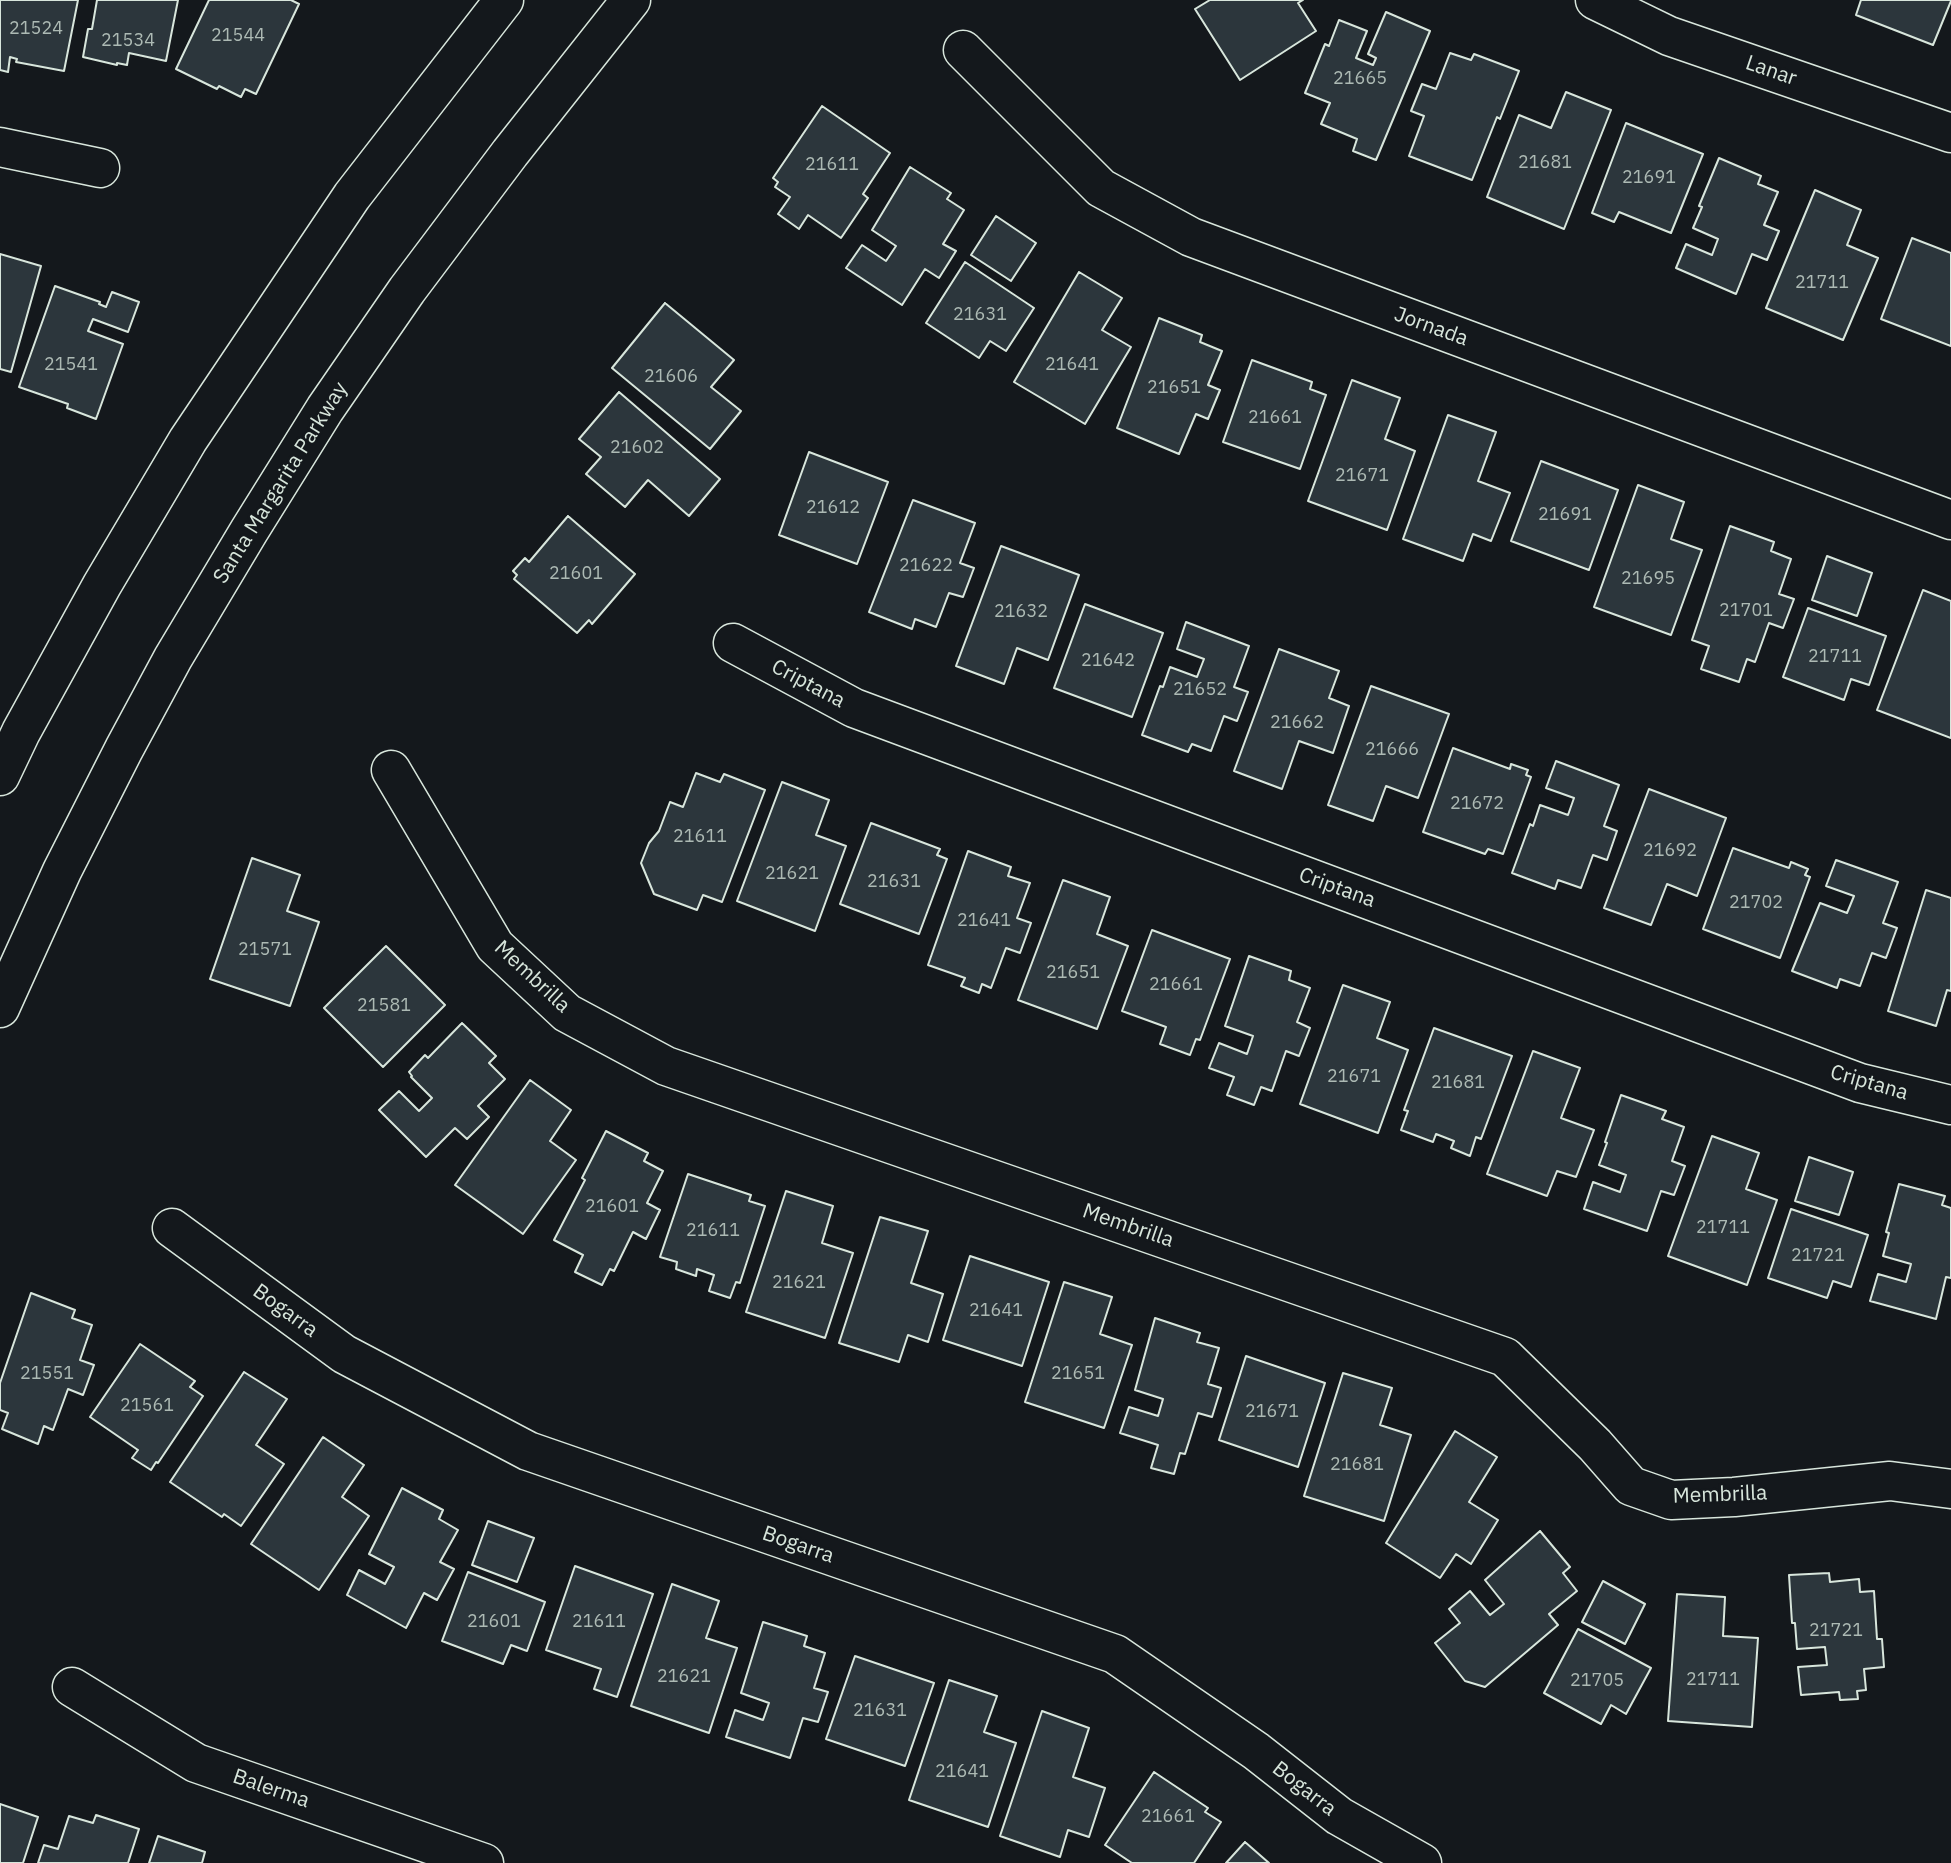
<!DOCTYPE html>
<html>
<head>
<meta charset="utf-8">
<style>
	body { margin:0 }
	canvas { display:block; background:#14181c }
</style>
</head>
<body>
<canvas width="1951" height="1863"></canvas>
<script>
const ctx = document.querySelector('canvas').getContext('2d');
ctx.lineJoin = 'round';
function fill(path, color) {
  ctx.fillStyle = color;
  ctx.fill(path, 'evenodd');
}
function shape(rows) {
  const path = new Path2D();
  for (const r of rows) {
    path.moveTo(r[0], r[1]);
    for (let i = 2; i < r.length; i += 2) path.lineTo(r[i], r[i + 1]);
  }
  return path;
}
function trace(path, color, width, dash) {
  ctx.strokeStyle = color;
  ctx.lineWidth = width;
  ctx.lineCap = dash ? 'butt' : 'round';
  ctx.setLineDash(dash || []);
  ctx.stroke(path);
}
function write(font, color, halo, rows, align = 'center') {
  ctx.font = font + ' "IBM Plex Sans",sans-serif';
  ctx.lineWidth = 5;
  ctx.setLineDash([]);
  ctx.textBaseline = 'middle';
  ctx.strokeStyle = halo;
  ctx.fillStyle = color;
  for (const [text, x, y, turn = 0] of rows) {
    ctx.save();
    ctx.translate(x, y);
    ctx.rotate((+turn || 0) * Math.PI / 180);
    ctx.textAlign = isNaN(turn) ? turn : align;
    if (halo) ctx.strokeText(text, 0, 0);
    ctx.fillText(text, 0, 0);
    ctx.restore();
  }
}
const building = shape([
	[0,0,78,0,64,71,16,62,17,59,10,57,8,72,0,70,0,0],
	[97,0,178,0,166,61,129,53,127,65,117,63,117,65,83,57,88,29,92,29,97,0],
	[209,0,291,0,299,4,256,94,245,89,241,97,219,86,217,89,176,69,209,0],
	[1210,0,1303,0,1298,3,1316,31,1240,80,1195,9,1210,0],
	[1861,0,1951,0,1951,1,1933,45,1856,15,1861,0],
	[1386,12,1430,31,1376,160,1353,151,1357,139,1321,124,1330,103,1305,93,1325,44,1329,46,1339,20,1367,31,1356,58,1373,65,1376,58,1368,54,1386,12],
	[1450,53,1471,60,1474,54,1519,71,1500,119,1497,117,1472,180,1409,156,1424,116,1411,111,1422,84,1436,89,1450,53],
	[1566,92,1611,110,1564,229,1487,197,1519,115,1551,128,1566,92],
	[822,106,890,153,863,194,868,198,841,238,808,215,799,229,778,214,790,197,775,187,778,182,773,178,822,106],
	[1626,123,1703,154,1671,233,1619,212,1614,222,1592,213,1626,123],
	[1719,158,1761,176,1758,184,1778,192,1764,225,1779,231,1767,260,1752,254,1736,294,1676,268,1686,244,1712,255,1718,239,1693,228,1702,207,1699,206,1719,158],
	[910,167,951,193,947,199,964,210,943,244,956,251,939,278,925,269,902,305,846,268,862,245,886,261,896,246,872,230,910,167],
	[1815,190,1861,210,1847,245,1878,258,1843,340,1766,308,1815,190],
	[996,216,1036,243,1011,281,971,255,996,216],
	[1912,238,1951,253,1951,346,1881,319,1912,238],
	[0,254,41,266,11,372,0,369,0,254],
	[965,262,1034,308,1006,351,990,341,979,358,926,323,965,262],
	[1079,272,1122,298,1102,330,1131,347,1085,424,1014,382,1079,272],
	[55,286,100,302,99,304,106,307,112,292,139,302,128,332,93,319,88,331,123,344,96,419,67,408,68,404,19,387,55,286],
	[665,303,734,360,711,387,741,411,710,449,612,368,665,303],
	[1159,318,1202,335,1200,342,1222,351,1208,385,1220,390,1208,419,1196,414,1179,454,1117,428,1159,318],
	[1252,360,1312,382,1310,389,1326,395,1300,469,1223,442,1252,360],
	[1352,380,1400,398,1385,439,1415,451,1387,530,1308,501,1352,380],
	[619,392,720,479,689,516,648,480,625,507,586,474,601,457,579,439,619,392],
	[1448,415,1496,432,1478,481,1510,493,1491,541,1473,534,1463,561,1403,539,1448,415],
	[809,452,888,482,857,564,779,535,809,452],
	[1541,461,1618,490,1589,570,1511,541,1541,461],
	[1638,485,1684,502,1671,539,1702,550,1671,635,1594,607,1638,485],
	[913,500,975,523,960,563,974,568,963,597,949,593,936,627,915,619,912,629,869,612,913,500],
	[568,516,635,574,592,624,589,620,577,633,514,579,517,575,513,571,525,558,529,562,568,516],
	[1730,526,1774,542,1771,551,1791,559,1779,594,1794,599,1783,628,1769,623,1755,662,1747,659,1739,682,1701,669,1709,646,1692,640,1730,526],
	[1001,546,1079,575,1048,660,1017,648,1004,684,956,666,1001,546],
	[1827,556,1872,573,1857,616,1812,600,1827,556],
	[1923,590,1951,601,1951,738,1877,710,1923,590],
	[1085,604,1163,633,1132,717,1054,688,1085,604],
	[1808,608,1886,636,1869,685,1851,679,1844,700,1783,677,1808,608],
	[1186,622,1249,646,1234,687,1248,692,1237,721,1224,716,1211,751,1192,744,1188,752,1142,735,1160,686,1163,687,1170,667,1197,677,1204,659,1177,649,1186,622],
	[1279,649,1339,671,1329,698,1349,706,1333,753,1299,741,1282,789,1234,771,1279,649],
	[1371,686,1449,714,1418,798,1386,786,1373,821,1328,805,1371,686],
	[1453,748,1510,769,1511,764,1528,770,1526,775,1531,777,1503,854,1488,849,1485,854,1423,832,1453,748],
	[1556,761,1619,785,1604,826,1617,831,1607,860,1593,855,1581,888,1558,880,1555,889,1512,873,1530,824,1533,826,1540,805,1568,815,1574,798,1546,788,1556,761],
	[696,773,720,782,724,774,765,790,722,902,703,895,697,910,654,894,641,863,649,843,659,831,670,802,683,807,696,773],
	[782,782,829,800,816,835,846,846,815,931,737,901,782,782],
	[1649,789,1726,818,1697,896,1667,884,1651,925,1604,908,1649,789],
	[871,823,940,849,937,855,947,859,919,934,840,904,871,823],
	[1733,848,1789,868,1791,862,1808,869,1805,875,1810,877,1780,958,1703,929,1733,848],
	[968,851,1011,867,1008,876,1030,883,1017,918,1031,923,1020,953,1006,948,991,988,982,984,979,993,961,986,965,978,928,965,968,851],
	[252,858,300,875,287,911,319,922,290,1006,210,979,252,858],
	[1836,860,1898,882,1883,923,1897,928,1886,958,1872,953,1860,986,1840,979,1837,988,1792,971,1820,903,1847,913,1854,896,1826,886,1836,860],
	[1063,880,1110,897,1097,934,1128,946,1097,1029,1018,1000,1063,880],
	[1926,890,1951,898,1951,991,1947,990,1936,1026,1888,1011,1926,890],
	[1152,930,1230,959,1200,1040,1196,1039,1190,1055,1160,1044,1166,1027,1122,1011,1152,930],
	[386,946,445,1005,383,1067,324,1008,386,946],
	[1249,956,1291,971,1289,980,1310,988,1297,1022,1310,1028,1299,1056,1286,1051,1272,1091,1261,1087,1254,1105,1227,1095,1234,1077,1209,1068,1219,1043,1247,1054,1253,1036,1225,1026,1249,956],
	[1343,985,1390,1002,1377,1038,1408,1050,1378,1133,1300,1104,1343,985],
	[462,1023,496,1056,489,1063,505,1079,478,1106,489,1117,467,1139,455,1128,426,1157,379,1110,399,1091,419,1111,432,1098,411,1077,412,1076,409,1072,425,1055,428,1058,462,1023],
	[1434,1028,1512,1056,1481,1139,1476,1137,1470,1156,1451,1148,1454,1141,1436,1134,1433,1142,1401,1130,1408,1111,1404,1110,1434,1028],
	[1533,1051,1580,1068,1561,1118,1594,1130,1576,1177,1557,1171,1547,1196,1487,1174,1533,1051],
	[530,1080,571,1110,550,1141,576,1160,523,1234,455,1185,530,1080],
	[1621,1095,1666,1111,1662,1119,1684,1127,1672,1161,1685,1166,1674,1195,1661,1191,1647,1231,1584,1209,1593,1182,1620,1192,1626,1175,1599,1165,1607,1143,1605,1142,1621,1095],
	[606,1131,648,1153,644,1161,663,1171,647,1203,660,1210,646,1239,633,1232,614,1271,610,1269,602,1285,575,1272,583,1255,554,1240,585,1180,582,1178,606,1131],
	[1712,1136,1759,1153,1746,1189,1777,1200,1747,1285,1668,1256,1712,1136],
	[1809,1157,1853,1172,1839,1215,1795,1201,1809,1157],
	[688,1174,751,1195,749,1201,765,1206,740,1283,736,1282,730,1298,709,1291,714,1275,697,1269,696,1276,676,1269,677,1262,660,1257,688,1174],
	[1899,1184,1945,1196,1942,1205,1951,1208,1951,1278,1946,1277,1936,1319,1870,1301,1878,1274,1906,1282,1911,1264,1883,1256,1889,1233,1886,1232,1899,1184],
	[786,1191,833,1206,822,1243,853,1253,825,1338,746,1312,786,1191],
	[1791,1209,1868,1235,1851,1287,1833,1281,1827,1298,1768,1278,1791,1209],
	[880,1217,928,1231,911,1283,943,1294,928,1342,908,1335,899,1362,839,1343,880,1217],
	[970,1256,1049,1282,1022,1366,943,1340,970,1256],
	[1064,1282,1112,1297,1100,1334,1132,1345,1104,1428,1025,1402,1064,1282],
	[31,1293,75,1310,72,1318,92,1325,80,1360,94,1365,83,1395,68,1389,53,1430,44,1426,38,1444,2,1429,8,1413,0,1410,0,1383,31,1293],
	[1155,1318,1200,1333,1197,1342,1219,1348,1208,1384,1221,1388,1212,1417,1198,1413,1185,1454,1180,1453,1174,1474,1151,1468,1158,1445,1120,1433,1129,1407,1158,1416,1163,1399,1135,1390,1155,1318],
	[140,1344,195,1381,190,1387,203,1396,158,1463,156,1462,151,1470,132,1458,138,1450,90,1417,140,1344],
	[1246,1356,1325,1383,1298,1467,1219,1440,1246,1356],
	[244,1372,287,1399,256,1445,284,1464,241,1526,224,1514,222,1517,170,1482,244,1372],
	[1343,1373,1392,1388,1380,1425,1411,1435,1384,1521,1304,1496,1343,1373],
	[1455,1431,1497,1457,1469,1502,1498,1520,1471,1564,1456,1554,1440,1578,1386,1543,1455,1431],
	[323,1437,364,1465,342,1497,369,1516,319,1590,251,1544,323,1437],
	[402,1488,443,1510,439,1519,458,1530,440,1562,454,1569,437,1600,424,1593,406,1628,347,1595,359,1570,385,1584,394,1567,369,1554,402,1488],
	[488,1521,534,1538,517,1582,472,1565,488,1521],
	[1540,1531,1570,1567,1563,1573,1577,1591,1549,1614,1558,1625,1485,1687,1465,1681,1435,1643,1460,1623,1449,1609,1470,1591,1490,1615,1504,1604,1485,1580,1540,1531],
	[575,1566,653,1594,617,1697,594,1689,601,1669,546,1650,575,1566],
	[468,1572,545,1602,527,1651,511,1645,503,1664,442,1641,468,1572],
	[1829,1573,1830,1582,1859,1579,1860,1592,1874,1591,1877,1639,1882,1639,1884,1667,1864,1669,1866,1690,1857,1691,1858,1699,1840,1700,1839,1692,1801,1695,1798,1667,1827,1665,1825,1647,1797,1649,1795,1623,1792,1623,1789,1575,1829,1573],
	[1603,1581,1645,1604,1625,1644,1582,1622,1603,1581],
	[672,1584,719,1601,706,1638,737,1648,709,1733,631,1706,672,1584],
	[1677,1594,1725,1597,1723,1636,1758,1638,1752,1727,1668,1721,1677,1594],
	[763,1622,807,1636,804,1646,825,1653,814,1688,828,1692,818,1722,803,1718,790,1758,726,1737,735,1710,763,1720,769,1703,741,1693,763,1622],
	[1578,1629,1651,1668,1626,1714,1611,1705,1601,1724,1544,1693,1578,1629],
	[855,1656,934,1683,905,1766,826,1739,855,1656],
	[949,1680,997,1696,984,1732,1016,1743,988,1827,909,1800,949,1680],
	[1042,1711,1089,1728,1073,1777,1105,1788,1089,1837,1068,1830,1060,1857,1000,1836,1042,1711],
	[1154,1772,1208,1808,1205,1812,1221,1822,1194,1863,1132,1863,1105,1845,1154,1772],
	[0,1804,38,1817,23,1863,0,1863,0,1804],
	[96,1815,139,1829,128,1863,38,1863,44,1845,58,1849,69,1816,93,1823,96,1815],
	[158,1836,205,1852,202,1863,149,1863,158,1836],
	[1245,1842,1269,1863,1226,1863,1245,1842]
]);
const street = shape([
	[1595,0,1669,36,1951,133],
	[963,50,1101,188,1191,237,1951,520],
	[0,147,100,168],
	[733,643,854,708,1860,1083,1951,1105],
	[391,770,495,946,567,1013,666,1066,1505,1357,1595,1445,1631,1486,1671,1500,1734,1497,1890,1481,1951,1489],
	[172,1228,344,1354,528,1451,1115,1654,1256,1751,1339,1816,1422,1863],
	[72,1687,196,1763,484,1863]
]);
const primary = shape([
	[0,776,21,732,102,585,188,440,352,196,504,0],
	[0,1008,62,871,124,749,173,658,249,531,325,409,407,290,510,153,631,0]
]);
const numberNames = [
	["21524",36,29],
	["21544",238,36],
	["21534",128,41],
	["21665",1360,79],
	["21681",1545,163],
	["21611",832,165],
	["21691",1649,178],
	["21711",1822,283],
	["21631",980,315],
	["21541",71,365],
	["21641",1072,365],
	["21606",671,377],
	["21651",1174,388],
	["21661",1275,418],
	["21602",637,448],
	["21671",1362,476],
	["21612",833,508],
	["21691",1565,515],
	["21622",926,566],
	["21601",576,574],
	["21695",1648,579],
	["21701",1746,611],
	["21632",1021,612],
	["21711",1835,657],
	["21642",1108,661],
	["21652",1200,690],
	["21662",1297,723],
	["21666",1392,750],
	["21672",1477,804],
	["21611",700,837],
	["21692",1670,851],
	["21621",792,874],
	["21631",894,882],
	["21702",1756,903],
	["21641",984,921],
	["21571",265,950],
	["21651",1073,973],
	["21661",1176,985],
	["21581",384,1006],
	["21671",1354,1077],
	["21681",1458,1083],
	["21601",612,1207],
	["21711",1723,1228],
	["21611",713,1231],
	["21721",1818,1256],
	["21621",799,1283],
	["21641",996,1311],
	["21551",47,1374],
	["21651",1078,1374],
	["21561",147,1406],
	["21671",1272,1412],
	["21681",1357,1465],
	["21601",494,1622],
	["21611",599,1622],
	["21721",1836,1631],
	["21621",684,1677],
	["21711",1713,1680],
	["21705",1597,1681],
	["21631",880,1711],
	["21641",962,1772],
	["21661",1168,1817]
];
const streetNames = [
	["Lanar",1771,71,19],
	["Jornada",1431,327,20],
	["Santa Margarita Parkway",281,483,-58],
	["Criptana",808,684,28],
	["Criptana",1337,888,20],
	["Membrilla",532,977,43],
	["Criptana",1869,1083,16],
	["Membrilla",1128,1226,19],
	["Bogarra",285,1311,36],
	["Membrilla",1720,1495,-2],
	["Bogarra",798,1545,19],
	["Balerma",271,1789,19],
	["Bogarra",1304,1789,38]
];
fill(building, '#2c363c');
trace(building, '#d8e6dc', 2);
trace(street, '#d8e6dc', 41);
trace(primary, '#d8e6dc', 41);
trace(street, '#14181c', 38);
trace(primary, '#14181c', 38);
write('18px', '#adbab4', null, numberNames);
write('21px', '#d8e6dc', '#14181c', streetNames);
</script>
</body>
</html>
